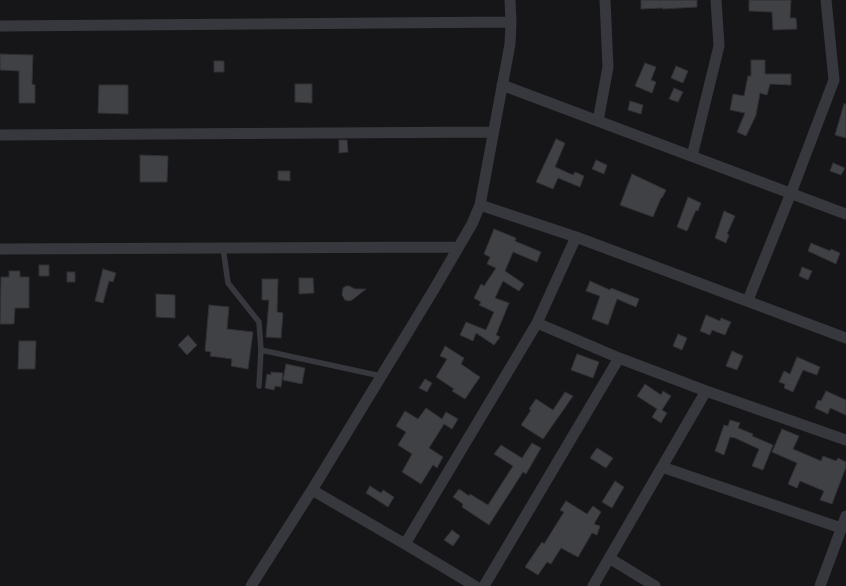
<!DOCTYPE html>
<html>
<head>
<meta charset="utf-8">
<style>
	body { margin:0 }
	canvas { display:block; background:#161618 }
</style>
</head>
<body>
<canvas width="846" height="586"></canvas>
<script>
const ctx = document.querySelector('canvas').getContext('2d');
ctx.lineJoin = 'round';
function fill(path, color) {
  ctx.fillStyle = color;
  ctx.fill(path, 'evenodd');
}
function shape(rows) {
  const path = new Path2D();
  for (const r of rows) {
    path.moveTo(r[0], r[1]);
    for (let i = 2; i < r.length; i += 2) path.lineTo(r[i], r[i + 1]);
  }
  return path;
}
function trace(path, color, width, dash) {
  ctx.strokeStyle = color;
  ctx.lineWidth = width;
  ctx.lineCap = dash ? 'butt' : 'round';
  ctx.setLineDash(dash || []);
  ctx.stroke(path);
}
const building = shape([
	[641,0,697,0,697,7,663,9,662,8,641,9,641,0],
	[749,0,791,0,790,18,796,18,797,29,773,30,772,12,749,11,749,0],
	[0,54,33,55,32,84,35,85,35,103,19,103,19,71,0,70,0,54],
	[751,60,765,60,765,74,791,74,791,85,770,84,767,95,760,93,756,115,746,136,737,132,745,113,730,110,733,94,744,96,748,76,751,76,751,60],
	[214,61,224,61,224,72,214,72,214,61],
	[645,63,656,67,651,80,656,82,652,93,635,86,645,63],
	[676,66,688,71,683,83,671,78,676,66],
	[295,84,312,84,312,103,295,102,295,84],
	[99,85,128,85,128,114,98,113,99,85],
	[674,88,683,92,678,102,669,99,674,88],
	[630,101,643,105,641,114,628,110,630,101],
	[844,104,846,104,846,138,835,135,844,104],
	[556,139,565,143,555,167,573,175,575,172,584,176,580,187,558,178,553,189,536,182,556,139],
	[339,140,347,140,348,152,339,153,339,140],
	[140,155,168,156,167,182,140,182,140,155],
	[596,160,607,165,604,174,592,169,596,160],
	[833,163,845,168,841,175,830,171,833,163],
	[278,171,290,171,290,181,278,180,278,171],
	[632,174,666,190,662,198,661,198,653,217,620,205,632,174],
	[688,197,701,203,698,211,696,210,687,231,677,227,688,197],
	[724,211,735,216,727,234,729,235,726,243,715,238,724,211],
	[494,229,516,238,515,241,541,252,537,262,513,252,505,271,524,284,519,291,503,281,495,298,509,303,496,335,500,337,494,345,476,333,473,341,460,335,466,322,486,330,494,312,479,305,481,302,474,298,481,284,484,286,496,268,487,264,490,257,484,254,494,229],
	[811,243,830,251,831,249,840,253,836,264,808,251,811,243],
	[39,265,49,265,49,276,39,276,39,265],
	[802,267,812,271,808,280,799,276,802,267],
	[103,269,116,273,113,282,109,281,103,303,95,301,103,269],
	[9,271,20,271,20,277,29,277,29,308,15,308,14,324,0,324,1,277,9,277,9,271],
	[67,272,75,272,75,282,67,282,67,272],
	[299,278,313,278,314,293,299,294,299,278],
	[262,279,278,279,277,312,283,313,281,338,266,337,269,300,262,300,262,279],
	[590,281,610,290,611,288,639,299,636,307,617,299,608,325,592,319,600,296,586,291,590,281],
	[346,286,349,286,355,289,366,289,352,300,349,301,345,300,342,295,343,288,346,286],
	[156,294,175,295,175,318,156,317,156,294],
	[209,305,229,307,227,329,253,332,248,369,231,366,232,359,210,356,211,352,205,351,209,305],
	[706,315,720,321,721,318,731,322,725,335,712,330,710,335,700,331,706,315],
	[678,334,687,338,682,350,673,346,678,334],
	[188,335,197,345,187,355,178,345,188,335],
	[19,341,36,341,35,369,18,369,19,341],
	[445,346,464,358,461,364,480,377,465,399,452,391,454,389,436,377,447,359,440,356,445,346],
	[732,351,743,356,737,370,726,366,732,351],
	[577,354,599,362,593,378,571,370,577,354],
	[797,357,820,367,817,375,803,370,793,392,784,388,785,384,779,382,784,371,790,374,797,357],
	[286,364,305,368,302,384,283,380,286,364],
	[271,372,283,373,281,387,275,386,274,390,265,388,267,374,271,375,271,372],
	[425,379,432,383,427,392,419,388,425,379],
	[645,384,661,395,663,391,671,396,662,410,667,413,661,423,652,417,657,409,637,396,645,384],
	[826,391,846,400,846,415,830,408,828,414,815,408,818,400,821,401,826,391],
	[565,392,573,396,543,439,521,425,531,410,529,409,536,399,553,410,565,392],
	[426,408,442,419,446,412,458,419,452,429,444,424,429,448,443,457,437,468,433,465,421,484,402,472,412,454,398,445,406,432,396,426,405,411,418,419,426,408],
	[730,420,740,423,738,428,753,434,752,436,773,445,763,470,752,466,759,449,735,438,730,437,724,455,715,451,724,425,728,426,730,420],
	[782,429,799,436,793,449,821,461,823,456,836,461,838,458,846,462,846,467,832,504,820,500,824,491,800,481,797,488,788,484,797,463,772,452,782,429],
	[532,443,541,448,526,474,523,472,489,525,462,507,463,504,453,497,459,489,469,496,470,494,488,505,513,466,494,454,501,445,522,458,532,443],
	[597,448,613,458,606,468,590,458,597,448],
	[615,481,624,487,612,508,602,502,615,481],
	[370,486,381,493,383,490,394,497,388,507,366,493,370,486],
	[566,501,587,514,593,506,601,512,594,524,600,526,597,535,592,533,578,557,561,548,551,564,547,562,538,575,525,567,542,542,544,544,564,512,560,510,566,501],
	[452,530,460,536,453,546,444,540,452,530]
]);
const service = shape([
	[223,248,228,283,259,322,261,350,259,386],
	[261,350,381,376]
]);
const minor = shape([
	[0,26,511,22],
	[502,85,846,214],
	[598,121,608,67,605,0],
	[0,135,493,132],
	[692,156,719,46,716,0],
	[480,205,576,237,846,338],
	[0,249,457,247],
	[748,300,791,193,834,80,826,0],
	[537,323,619,358,706,391,846,440],
	[662,467,841,528],
	[312,490,405,544,475,586],
	[405,544,537,323,576,237],
	[609,558,655,586],
	[251,586,312,490,433,291,472,224,480,205,510,44,511,22,510,0],
	[484,586,619,358],
	[593,586,706,391],
	[820,586,846,516]
]);
fill(building, '#404145');
trace(building, '#303034', 1);
trace(service, '#37383d', 5.5);
trace(minor, '#37383d', 11);
</script>
</body>
</html>
